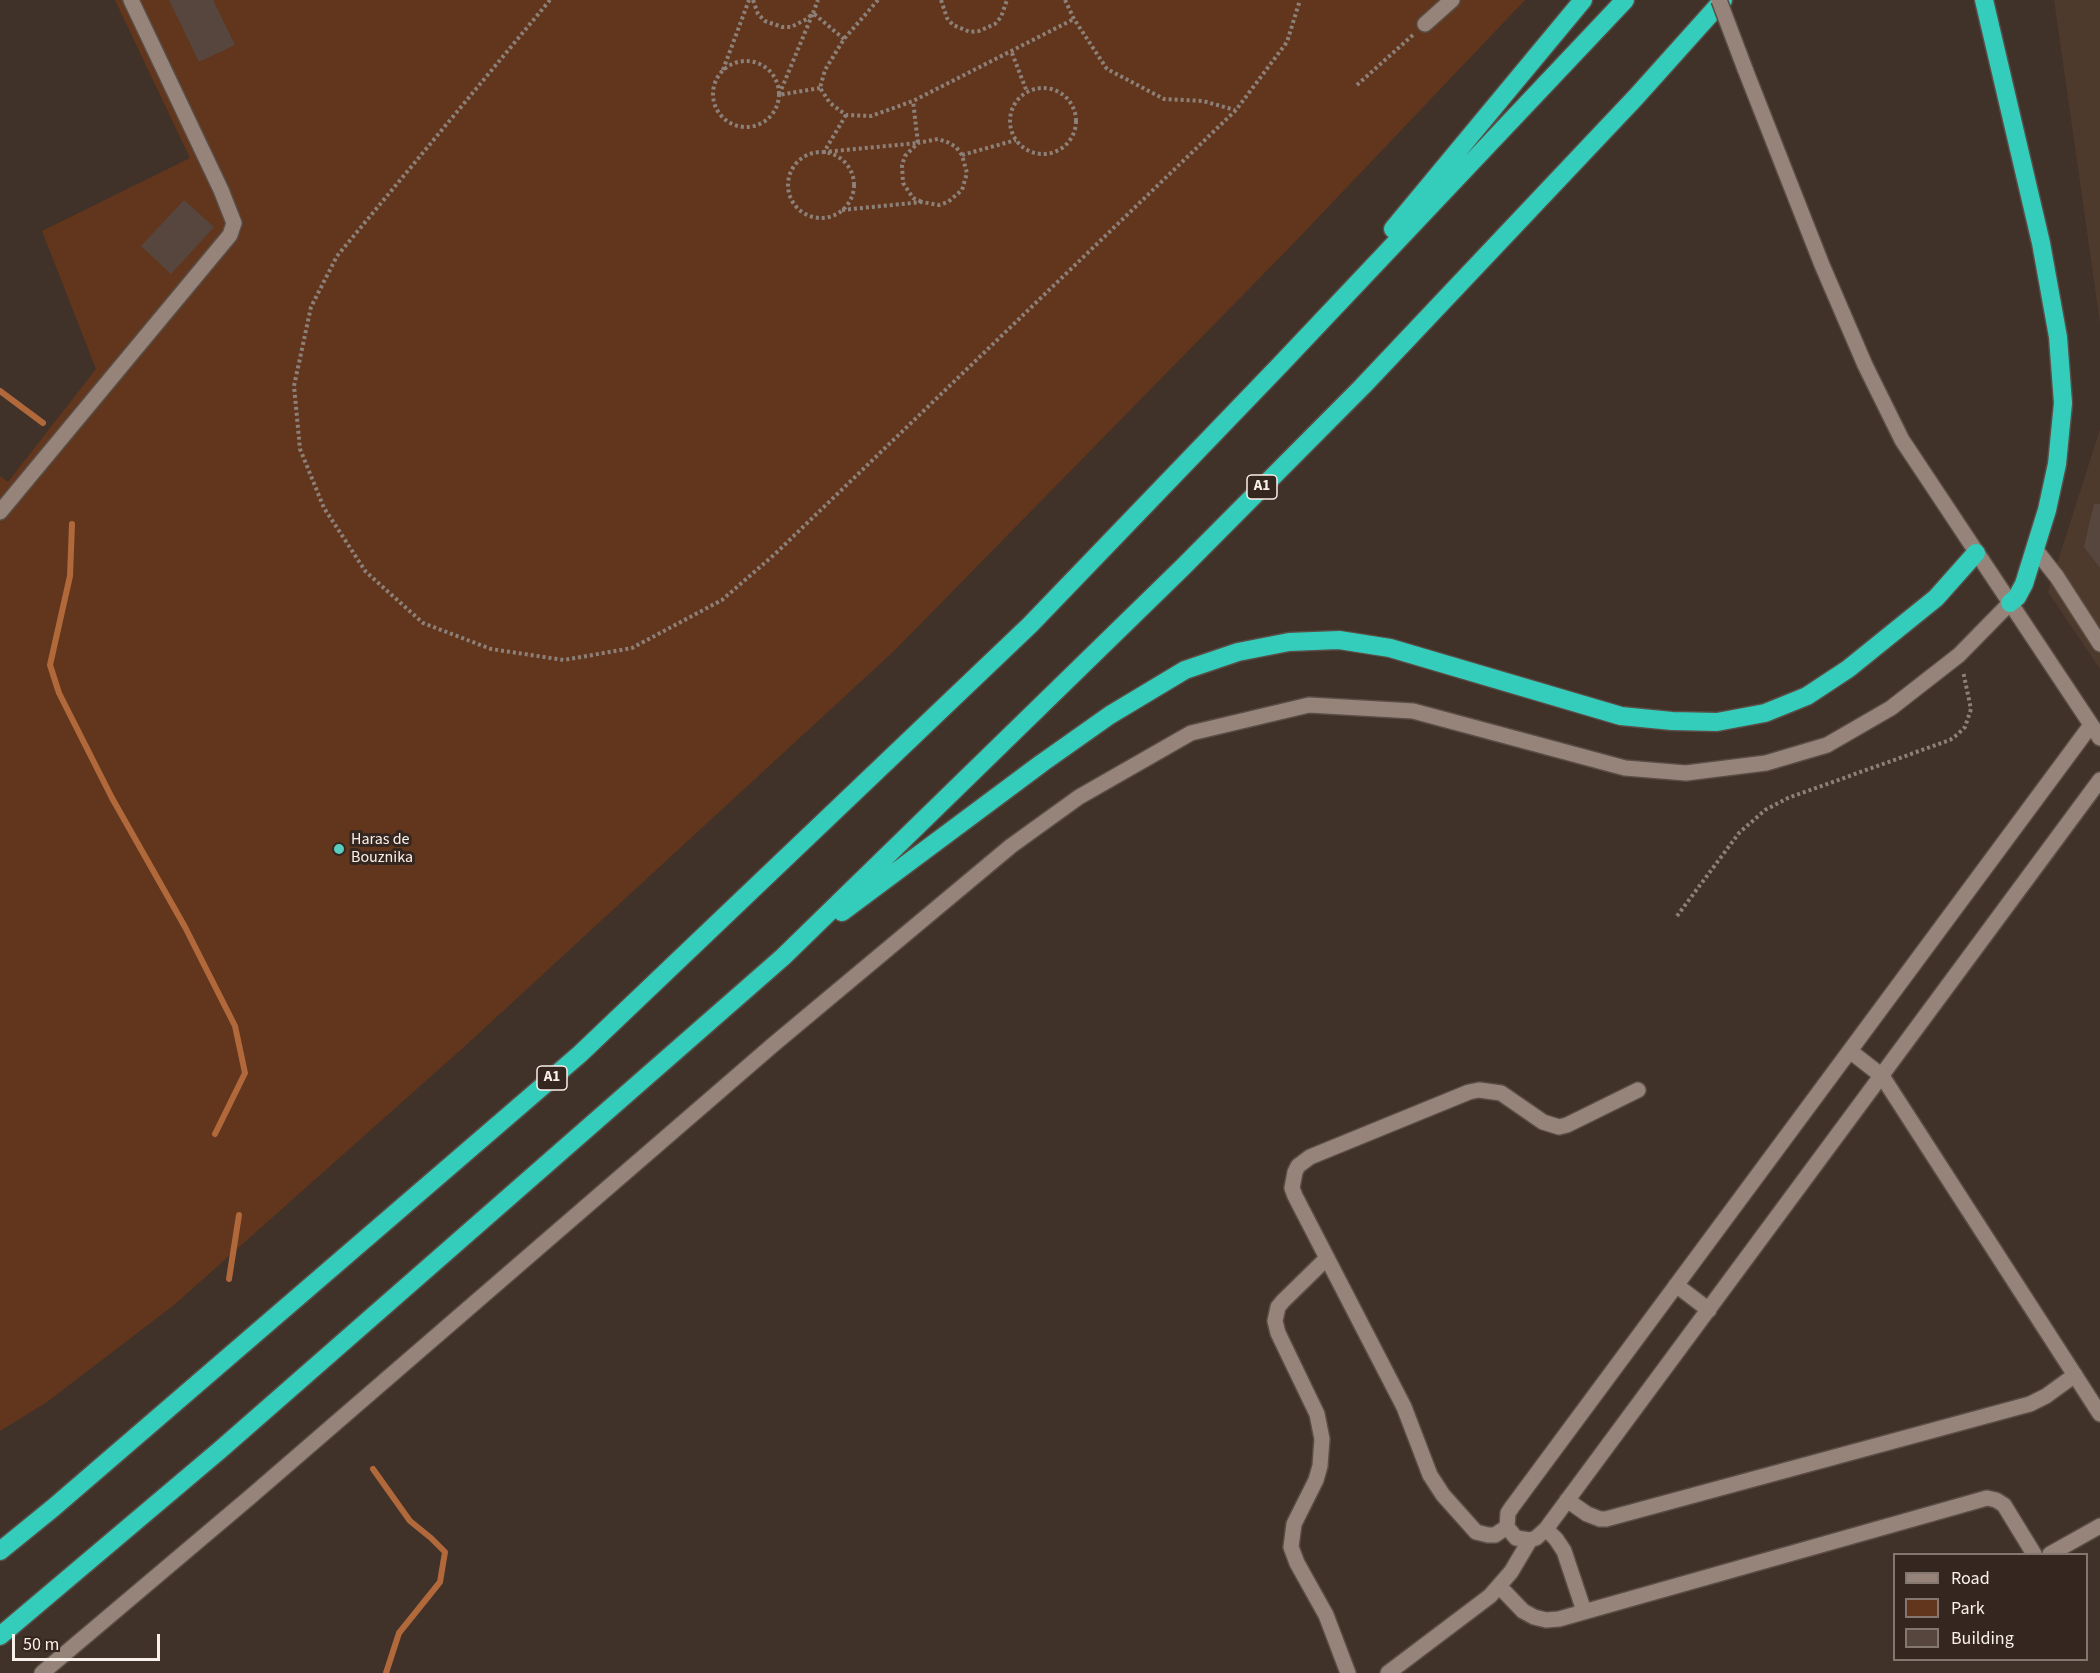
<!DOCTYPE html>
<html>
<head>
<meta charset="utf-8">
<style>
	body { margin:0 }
	#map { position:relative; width:2100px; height:1673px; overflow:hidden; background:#403129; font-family:"Source Sans 3",sans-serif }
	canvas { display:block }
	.legend { position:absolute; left:1893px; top:1553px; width:195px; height:108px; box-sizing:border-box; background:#35271f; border:2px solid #847770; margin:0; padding:8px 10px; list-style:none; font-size:18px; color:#faf0ea }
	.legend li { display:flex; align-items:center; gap:12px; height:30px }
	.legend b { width:30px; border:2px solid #847770 }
	.scale { position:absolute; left:12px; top:1634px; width:148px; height:27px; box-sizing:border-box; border:3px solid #faf0ea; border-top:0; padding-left:8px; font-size:18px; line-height:21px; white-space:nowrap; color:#faf0ea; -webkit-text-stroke:4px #35271f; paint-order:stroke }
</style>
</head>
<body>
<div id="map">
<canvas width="2100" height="1673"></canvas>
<ul class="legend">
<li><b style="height:8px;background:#96847b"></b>Road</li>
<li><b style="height:16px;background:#61361c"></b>Park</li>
<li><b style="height:16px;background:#56463e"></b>Building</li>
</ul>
<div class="scale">50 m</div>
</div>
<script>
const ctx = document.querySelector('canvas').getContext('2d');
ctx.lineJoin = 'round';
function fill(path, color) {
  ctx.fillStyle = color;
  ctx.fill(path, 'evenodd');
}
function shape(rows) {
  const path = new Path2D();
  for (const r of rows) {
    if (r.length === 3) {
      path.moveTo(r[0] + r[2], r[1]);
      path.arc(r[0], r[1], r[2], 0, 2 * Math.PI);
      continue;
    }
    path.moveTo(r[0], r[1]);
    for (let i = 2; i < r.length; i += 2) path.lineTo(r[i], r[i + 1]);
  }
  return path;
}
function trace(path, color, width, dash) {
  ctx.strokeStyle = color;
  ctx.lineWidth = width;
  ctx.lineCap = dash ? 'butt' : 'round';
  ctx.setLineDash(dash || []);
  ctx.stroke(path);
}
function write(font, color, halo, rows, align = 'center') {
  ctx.font = font + ' "Source Sans 3",sans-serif';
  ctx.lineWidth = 6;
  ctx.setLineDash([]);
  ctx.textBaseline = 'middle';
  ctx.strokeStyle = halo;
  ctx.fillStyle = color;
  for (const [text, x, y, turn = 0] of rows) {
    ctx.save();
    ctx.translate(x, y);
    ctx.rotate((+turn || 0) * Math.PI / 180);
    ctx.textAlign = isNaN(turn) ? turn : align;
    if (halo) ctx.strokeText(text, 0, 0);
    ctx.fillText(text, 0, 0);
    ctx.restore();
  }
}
const built = shape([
	[2054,0,2100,0,2100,323],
	[2100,429,2100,669,2048,592]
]);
const green = shape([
	[115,0,1525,0,1291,246,894,651,464,1047,174,1305,47,1402,0,1431,0,476,8,482,96,369,42,231,190,158]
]);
const stream = shape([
	[0,391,43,423],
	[72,524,70,576,50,665,59,693,112,798,185,927,235,1026,245,1073,215,1134],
	[229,1279,239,1215],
	[373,1469,410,1521,431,1538,445,1552,440,1582,399,1633,386,1673]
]);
const building = shape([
	[169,0,213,0,235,45,199,62],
	[184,200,214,227,171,274,141,246],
	[2094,504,2100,504,2100,568,2084,547]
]);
const path = shape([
	[550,0,337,256,311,307,294,386,300,449,324,508,366,572,423,623,491,649,564,660,632,648,722,600,775,554,1236,110,1287,42,1300,0],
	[753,0,758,14,765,21,782,27,791,27,807,19,813,13,818,0],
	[878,0,844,39,825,70,820,88,830,103,846,115,871,116,913,101,1074,19],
	[941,0,947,18,953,25,970,32,979,31,995,24,1001,17,1007,0],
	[1065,0,1074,19,1107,69,1164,99,1203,101,1235,110],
	[1012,53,1027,92],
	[746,94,33],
	[723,70,749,0],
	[1357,85,1414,34],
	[820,88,779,95,813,13,844,39],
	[1043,121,33],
	[846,115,824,152,918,143,913,101],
	[821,185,33],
	[962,155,1016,140],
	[842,210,922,202,939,205,948,202,962,190,967,173,962,155,956,147,947,142,938,139,918,143,905,156,902,165,903,183,913,198,922,202],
	[1677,916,1739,833,1765,810,1788,798,1950,740,1958,734,1965,727,1971,709,1963,671]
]);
const minor = shape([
	[1425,24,1452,0],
	[1745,69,1822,265,1865,365,1902,440,2100,738],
	[0,512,230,235,234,223,221,190,131,0],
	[2035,549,2057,577,2100,644],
	[2091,725,1512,1507,1508,1513,1507,1527,1516,1538,1530,1540,1536,1538,1546,1529,2100,780],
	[1850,1051,1882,1076,2100,1414],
	[1327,1258,1283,1301,1278,1307,1275,1321,1278,1333,1317,1414,1322,1439,1320,1466,1316,1480,1294,1524,1291,1547,1297,1563,1326,1615,1348,1673],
	[1676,1285,1709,1310],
	[1567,1500,1587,1514,1600,1519,1606,1519,2030,1404,2046,1396,2075,1375],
	[1507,1527,1495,1535,1488,1535,1476,1532,1443,1495,1430,1475,1404,1407,1295,1196,1292,1188,1295,1172,1298,1166,1310,1157,1469,1092,1479,1090,1501,1093,1543,1122,1559,1127,1567,1125,1638,1090],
	[1546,1529,1556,1539,1564,1551,1584,1611],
	[2050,1554,2100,1526],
	[1500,1587,1523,1611,1534,1617,1546,1620,1559,1619,1987,1498,1996,1500,2004,1505,2034,1554],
	[42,1673,249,1498,774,1044,1011,846,1079,797,1191,733,1309,705,1413,711,1625,768,1686,773,1766,763,1827,745,1891,708,1959,655,2010,603],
	[1388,1673,1490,1596,1511,1572,1530,1540]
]);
const highway = shape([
	[1984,0,2041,243,2058,337,2063,403,2057,464,2047,510,2024,584,2017,597,2010,603],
	[1393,229,1583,0],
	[842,912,1042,763,1110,715,1185,670,1238,652,1289,642,1339,640,1390,648,1621,716,1672,721,1717,722,1765,713,1807,696,1848,669,1936,598,1976,553],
	[0,1551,53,1508,580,1054,1030,625,1281,364,1625,0],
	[0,1636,220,1450,783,957,1182,568,1362,387,1636,97,1723,0]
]);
const minorBridge = shape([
	[1719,0,1745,69]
]);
const markers = [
	[339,849,6,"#59cebe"]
];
const shields = [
	[1262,487,30],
	[552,1078,30]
];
const shieldNames = [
	["A1",1262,487],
	["A1",552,1078]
];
const poiNames = [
	["Haras de",351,840],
	["Bouznika",351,858]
];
fill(built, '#4e392d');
fill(green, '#61361c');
trace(stream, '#b1683b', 6);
fill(building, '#56463e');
trace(minor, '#594d45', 18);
trace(highway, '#594d45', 21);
trace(path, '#8d8079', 4, [3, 3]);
trace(minor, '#96847b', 15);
trace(highway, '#34ccba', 18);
trace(minorBridge, '#594d45', 18, []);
trace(minorBridge, '#96847b', 15);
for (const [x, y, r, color] of markers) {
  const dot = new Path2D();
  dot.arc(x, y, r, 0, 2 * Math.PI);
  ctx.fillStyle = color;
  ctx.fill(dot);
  trace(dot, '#35271f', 2);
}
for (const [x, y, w] of shields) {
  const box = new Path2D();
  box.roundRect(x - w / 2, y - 12, w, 24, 4.5);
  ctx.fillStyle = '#35271f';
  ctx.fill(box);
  trace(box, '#faf0ea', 1.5);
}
write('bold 15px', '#faf0ea', null, shieldNames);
write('16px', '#faf0ea', '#35271f', poiNames, 'left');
</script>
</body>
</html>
